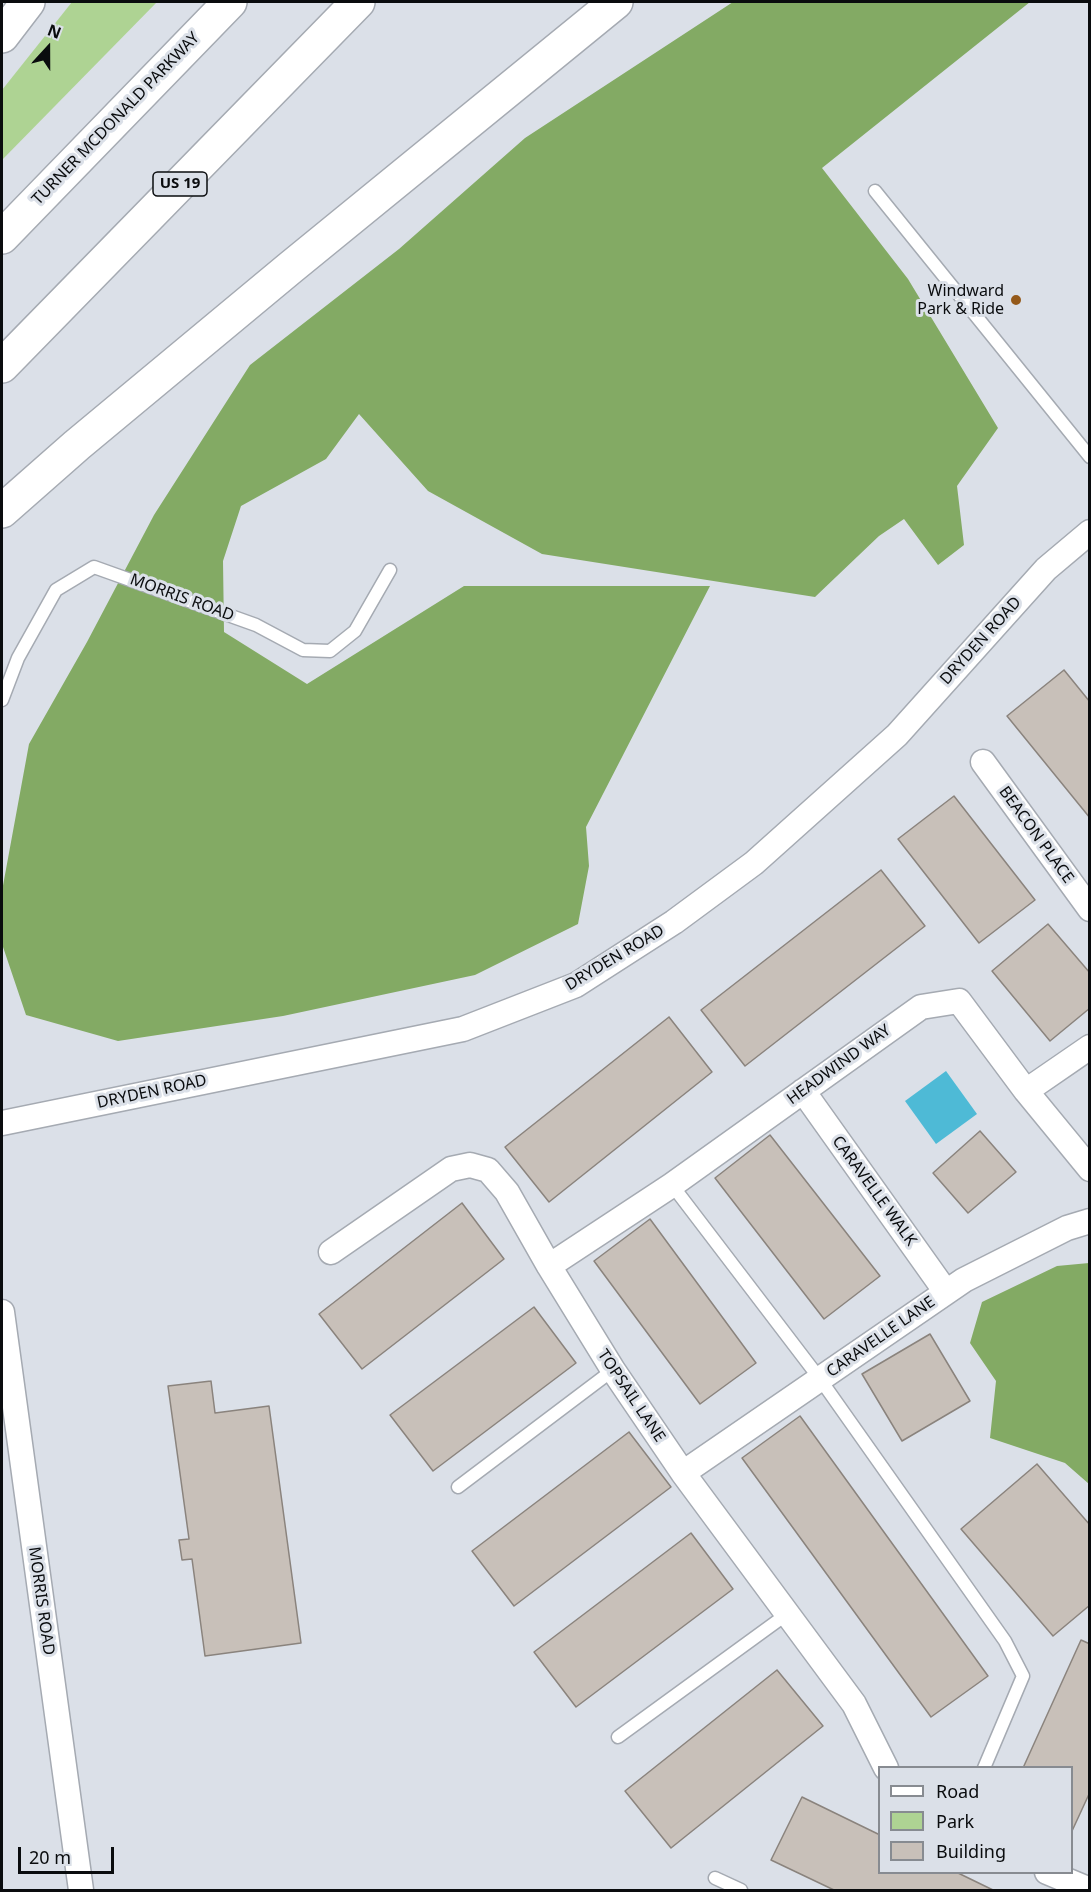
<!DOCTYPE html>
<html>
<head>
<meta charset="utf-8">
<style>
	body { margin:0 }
	#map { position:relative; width:1091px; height:1892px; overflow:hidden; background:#dbe0e8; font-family:"Noto Sans",sans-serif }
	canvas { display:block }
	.frame { position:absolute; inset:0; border:3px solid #0a0c0e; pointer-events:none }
	.legend { position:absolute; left:878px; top:1766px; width:195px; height:108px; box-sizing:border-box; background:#dbe0e8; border:2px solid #878b91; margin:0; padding:8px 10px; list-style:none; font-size:18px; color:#0a0c0e }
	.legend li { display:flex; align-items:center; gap:12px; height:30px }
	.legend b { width:30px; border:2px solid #878b91 }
	.north { position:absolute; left:18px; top:18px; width:60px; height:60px; -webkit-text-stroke:4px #dbe0e8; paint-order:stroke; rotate:21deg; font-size:16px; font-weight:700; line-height:24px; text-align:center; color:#0a0c0e }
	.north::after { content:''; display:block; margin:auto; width:21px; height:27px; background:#0a0c0e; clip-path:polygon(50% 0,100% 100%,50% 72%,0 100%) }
	.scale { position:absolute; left:18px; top:1847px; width:96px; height:27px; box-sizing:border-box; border:3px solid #0a0c0e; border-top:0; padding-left:8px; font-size:18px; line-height:21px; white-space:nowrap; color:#0a0c0e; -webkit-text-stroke:4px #dbe0e8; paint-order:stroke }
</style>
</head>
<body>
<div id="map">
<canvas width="1091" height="1892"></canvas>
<div class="frame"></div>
<ul class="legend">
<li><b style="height:8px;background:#fff"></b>Road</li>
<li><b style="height:16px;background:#aed393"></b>Park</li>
<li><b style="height:16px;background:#c8c0b9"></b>Building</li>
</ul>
<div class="north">N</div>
<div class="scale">20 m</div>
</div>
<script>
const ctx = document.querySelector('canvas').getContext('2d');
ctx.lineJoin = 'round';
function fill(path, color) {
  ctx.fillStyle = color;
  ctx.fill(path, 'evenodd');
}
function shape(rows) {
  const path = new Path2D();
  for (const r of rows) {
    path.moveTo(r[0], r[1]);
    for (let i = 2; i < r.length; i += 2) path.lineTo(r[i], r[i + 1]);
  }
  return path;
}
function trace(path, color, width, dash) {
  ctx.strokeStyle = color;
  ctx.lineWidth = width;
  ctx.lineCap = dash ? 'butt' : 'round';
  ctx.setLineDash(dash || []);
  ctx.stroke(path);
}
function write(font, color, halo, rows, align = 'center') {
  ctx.font = font + ' "Noto Sans",sans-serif';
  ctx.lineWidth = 6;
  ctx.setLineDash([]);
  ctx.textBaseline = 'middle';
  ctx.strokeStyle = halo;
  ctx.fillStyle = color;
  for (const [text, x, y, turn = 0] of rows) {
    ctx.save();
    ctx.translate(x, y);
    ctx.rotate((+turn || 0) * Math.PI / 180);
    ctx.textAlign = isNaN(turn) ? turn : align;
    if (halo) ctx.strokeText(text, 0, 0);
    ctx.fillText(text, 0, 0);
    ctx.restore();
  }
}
const green = shape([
	[72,2,157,2,2,160,2,90]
]);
const forest = shape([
	[733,2,1030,2,822,168,908,279,998,428,957,486,964,545,938,565,904,519,879,536,815,597,542,554,428,491,359,414,326,459,241,506,223,561,224,632,307,684,464,586,710,586,586,827,589,866,578,924,475,975,283,1016,118,1041,26,1015,2,944,2,891,29,744,87,642,154,515,250,365,399,249,525,138],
	[1089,1263,1090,1263,1089,1484,1065,1463,990,1438,996,1381,970,1343,982,1302,1057,1266]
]);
const water = shape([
	[946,1071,977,1114,936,1144,905,1101]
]);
const building = shape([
	[1064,670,1090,702,1090,818,1007,716,1064,670],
	[954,796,1035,900,979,943,898,839,954,796],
	[881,870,925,926,745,1066,701,1010,881,870],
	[1048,924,1090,973,1090,1008,1050,1041,992,971,1048,924],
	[669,1017,712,1072,549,1202,505,1147,669,1017],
	[980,1131,1016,1172,968,1213,933,1173,980,1131],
	[770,1135,880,1276,824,1319,715,1178,770,1135],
	[462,1203,504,1259,362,1369,319,1314,462,1203],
	[650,1219,756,1363,700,1404,594,1261,650,1219],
	[534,1307,576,1363,433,1471,390,1415,534,1307],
	[930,1334,970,1401,902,1441,862,1374,930,1334],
	[211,1381,215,1413,269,1406,301,1643,205,1656,192,1559,182,1560,179,1540,189,1539,168,1386,211,1381],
	[800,1416,988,1676,931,1717,742,1458,800,1416],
	[629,1432,671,1487,514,1606,472,1551,629,1432],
	[1037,1464,1090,1525,1090,1605,1053,1636,961,1529,1037,1464],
	[691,1533,733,1589,576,1707,534,1652,691,1533],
	[1081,1640,1090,1644,1090,1792,1072,1831,1072,1768,1023,1768,1081,1640],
	[777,1670,823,1726,671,1848,625,1791,777,1670],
	[802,1797,880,1835,880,1872,956,1872,993,1890,834,1890,771,1860,802,1797]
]);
const lane = shape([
	[875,191,1090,457],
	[2,700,18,658,56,590,94,567,256,625,303,650,330,651,355,631,390,570],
	[672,1185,820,1379,1005,1641,1023,1676,984,1768],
	[458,1487,613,1370],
	[618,1737,787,1614],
	[715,1878,741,1890]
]);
const street = shape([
	[983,762,1090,909],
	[803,1091,946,1292],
	[1026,1091,1090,1047],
	[2,1123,463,1029,576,985,674,922,754,863,897,735,1046,569,1090,532],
	[331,1252,451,1169,470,1165,488,1170,507,1192,549,1266,613,1370,683,1473,854,1704,886,1768],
	[549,1266,672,1185,921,1007,959,1001,1026,1091,1090,1169],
	[2,1312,81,1890],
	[683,1473,964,1280,1067,1228,1090,1221],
	[1047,1872,1083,1887]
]);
const highway = shape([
	[2,36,28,2],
	[2,237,230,2],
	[2,366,358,2],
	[2,511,77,445,290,268,616,2]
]);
const markers = [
	[1016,300,6,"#945919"]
];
const shields = [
	[180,184,54]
];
const shieldNames = [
	["US 19",180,184]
];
const streetNames = [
	["TURNER MCDONALD PARKWAY",116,119,-46],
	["MORRIS ROAD",182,598,20],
	["DRYDEN ROAD",981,641,-48],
	["BEACON PLACE",1036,835,54],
	["DRYDEN ROAD",615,958,-31],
	["HEADWIND WAY",839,1065,-36],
	["DRYDEN ROAD",152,1092,-12],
	["CARAVELLE WALK",874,1191,54],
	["CARAVELLE LANE",881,1337,-35],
	["TOPSAIL LANE",631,1396,56],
	["MORRIS ROAD",41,1601,82]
];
const poiNames = [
	["Windward",1004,291],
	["Park & Ride",1004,309]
];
fill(green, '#aed393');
fill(forest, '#83aa64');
fill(water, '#4ebad6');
fill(building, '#c8c0b9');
trace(building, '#8a837d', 1.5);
trace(lane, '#a5aab2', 15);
trace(street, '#a5aab2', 27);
trace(highway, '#a5aab2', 36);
trace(lane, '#fff', 12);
trace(street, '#fff', 24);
trace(highway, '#fff', 33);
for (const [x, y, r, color] of markers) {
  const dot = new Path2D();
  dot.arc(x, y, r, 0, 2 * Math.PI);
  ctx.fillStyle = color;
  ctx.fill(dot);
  trace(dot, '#dbe0e8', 2);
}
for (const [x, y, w] of shields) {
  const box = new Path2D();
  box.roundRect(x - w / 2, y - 12, w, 24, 4.5);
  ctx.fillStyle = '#dbe0e8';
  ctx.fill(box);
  trace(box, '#0a0c0e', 1.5);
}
write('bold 15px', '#0a0c0e', null, shieldNames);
write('16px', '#0a0c0e', '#dbe0e8', streetNames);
write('16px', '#0a0c0e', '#dbe0e8', poiNames, 'right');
</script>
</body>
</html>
